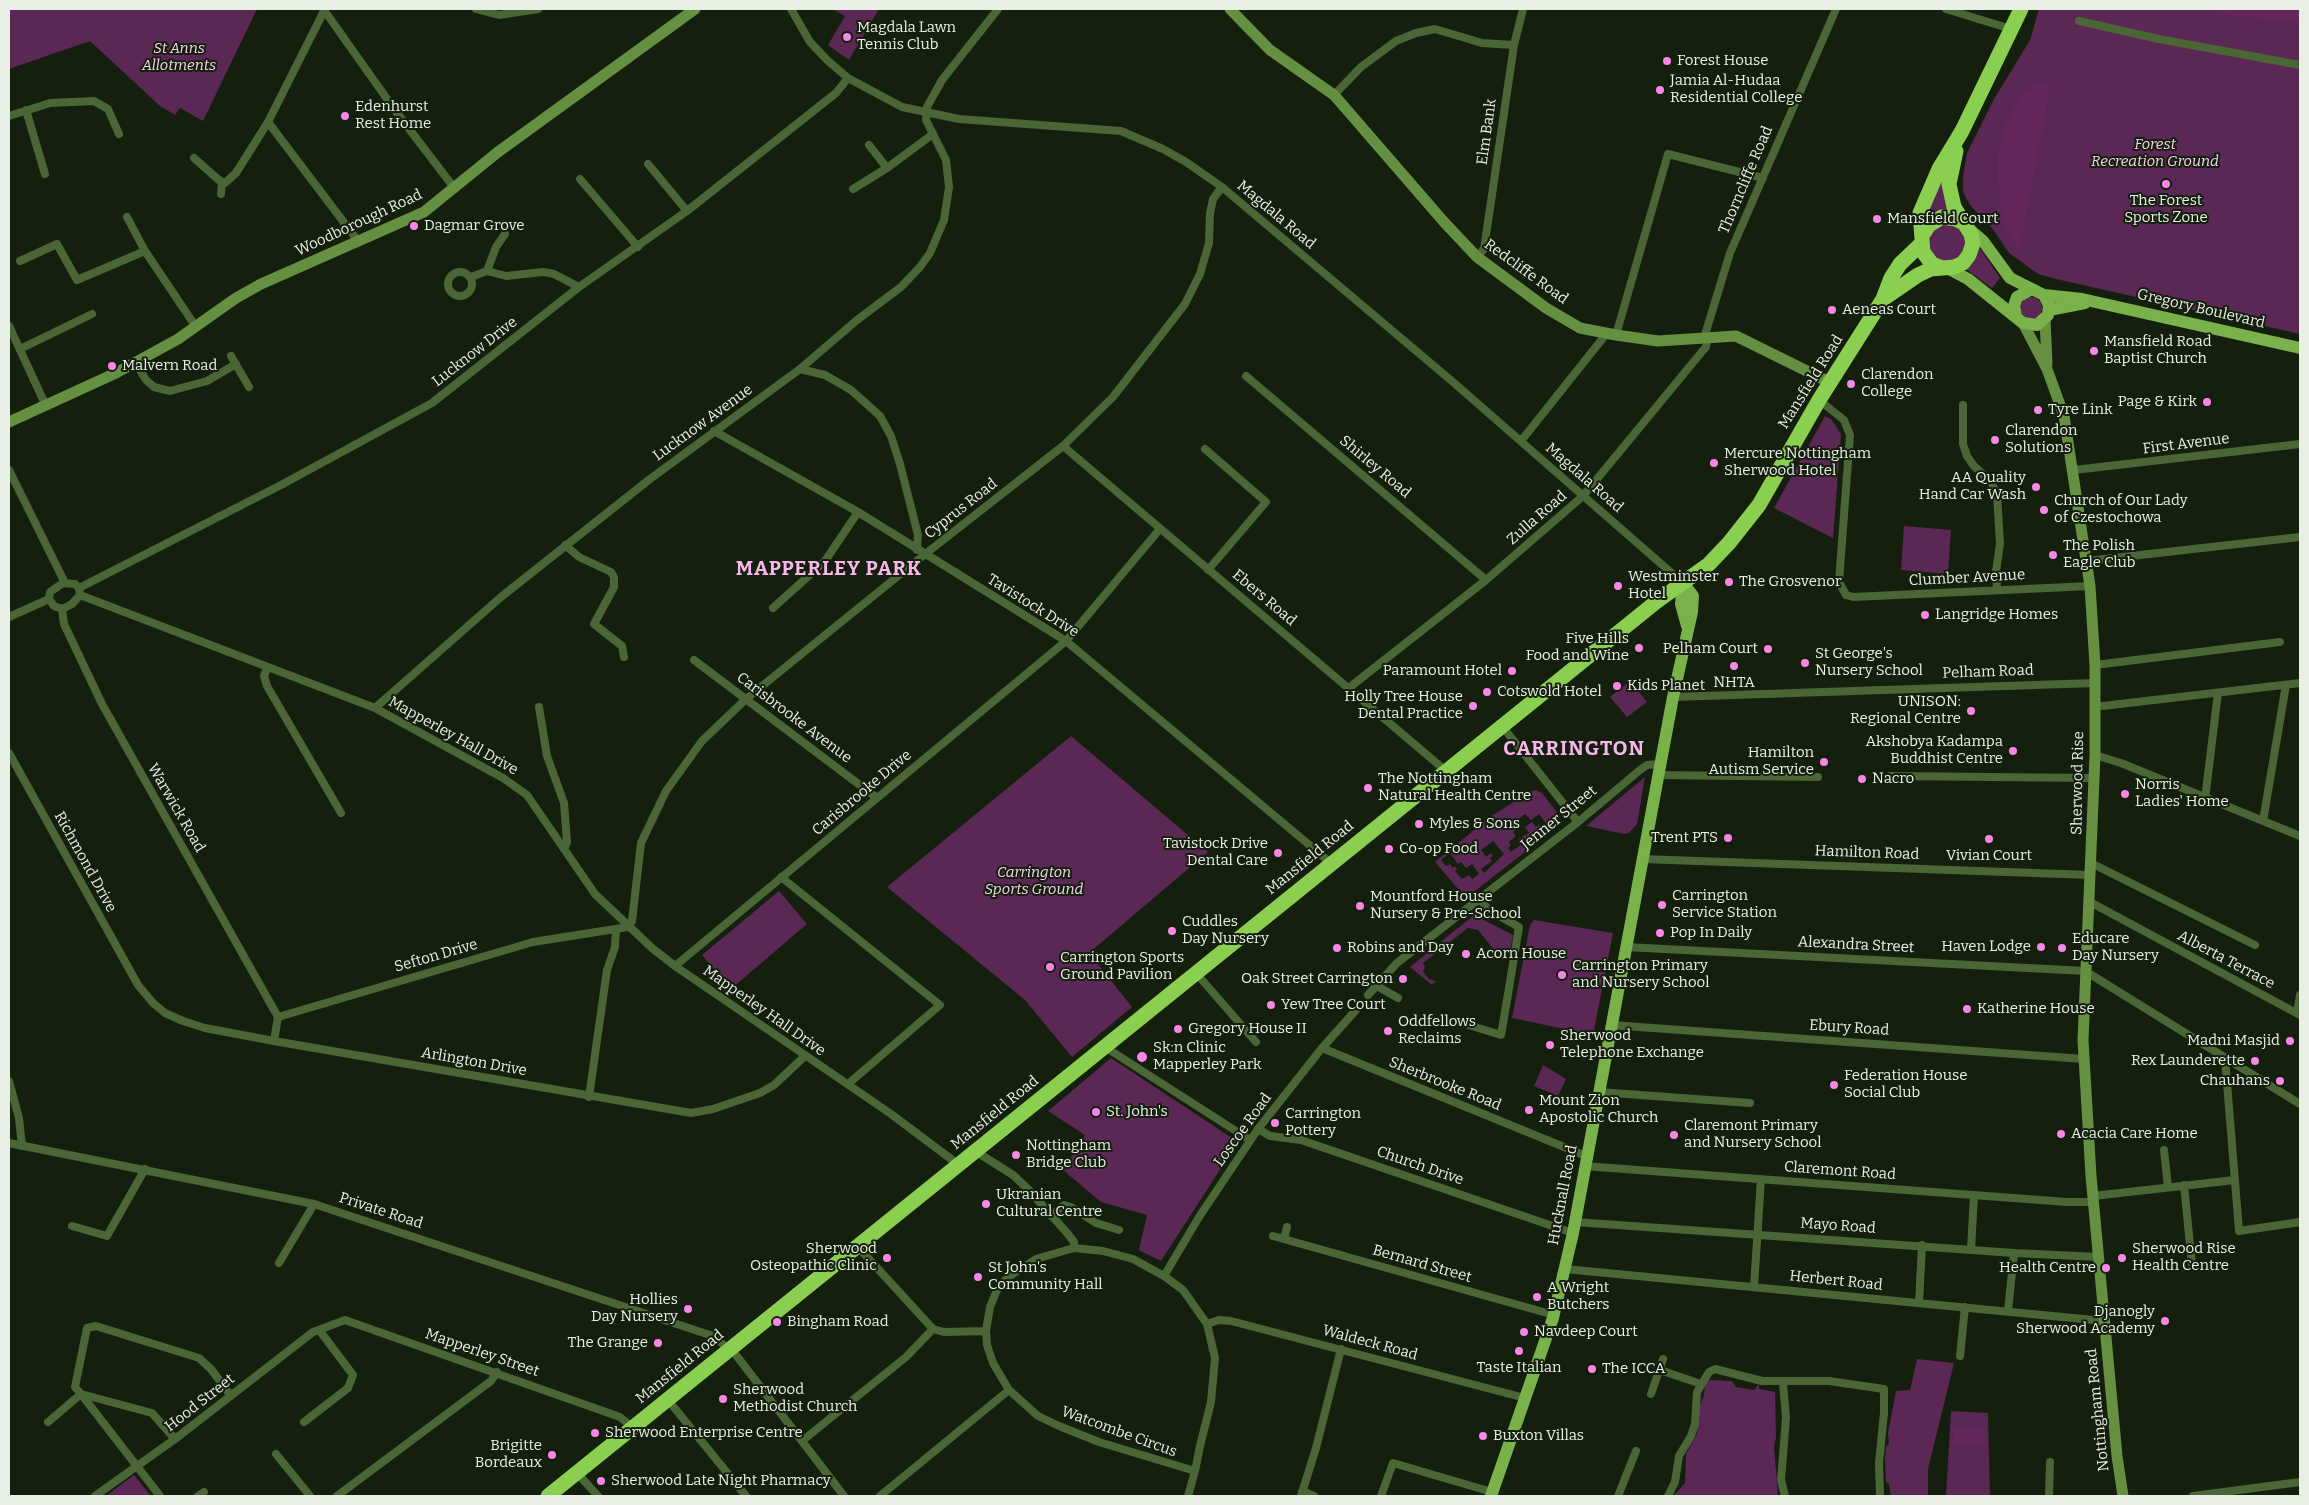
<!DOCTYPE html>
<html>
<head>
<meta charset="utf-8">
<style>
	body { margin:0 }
	#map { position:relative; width:2309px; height:1505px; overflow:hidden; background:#151f0e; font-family:Bitter,serif }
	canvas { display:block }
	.frame { position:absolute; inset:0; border:10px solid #e8efe4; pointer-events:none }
</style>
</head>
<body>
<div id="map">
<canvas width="2309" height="1505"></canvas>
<div class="frame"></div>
</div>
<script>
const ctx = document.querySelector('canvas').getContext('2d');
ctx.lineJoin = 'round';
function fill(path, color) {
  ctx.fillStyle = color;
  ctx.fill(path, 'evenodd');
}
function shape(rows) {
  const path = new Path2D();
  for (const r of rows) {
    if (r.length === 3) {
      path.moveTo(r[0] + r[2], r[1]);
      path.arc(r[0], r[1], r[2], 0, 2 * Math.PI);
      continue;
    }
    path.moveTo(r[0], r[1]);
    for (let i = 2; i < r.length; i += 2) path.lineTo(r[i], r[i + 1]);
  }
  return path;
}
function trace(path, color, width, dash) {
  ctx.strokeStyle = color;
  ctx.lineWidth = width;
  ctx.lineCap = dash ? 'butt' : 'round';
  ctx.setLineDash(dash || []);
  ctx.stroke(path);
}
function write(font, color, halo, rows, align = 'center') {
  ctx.font = font + ' Bitter,serif';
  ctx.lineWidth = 4;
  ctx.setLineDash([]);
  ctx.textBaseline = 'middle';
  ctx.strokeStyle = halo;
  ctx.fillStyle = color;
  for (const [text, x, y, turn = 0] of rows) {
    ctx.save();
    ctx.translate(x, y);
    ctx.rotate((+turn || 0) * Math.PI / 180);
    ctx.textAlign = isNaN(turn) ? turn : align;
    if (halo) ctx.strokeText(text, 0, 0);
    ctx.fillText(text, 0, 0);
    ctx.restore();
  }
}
const green = shape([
	[9,9,257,9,203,121,180,108,175,115,160,106,90,41,9,69],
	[832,9,879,9,849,60,828,45,845,16],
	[2039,9,2300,9,2300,334,2056,279,2038,274,2009,253,1992,228,1970,205,1963,192,1963,176,1967,153,1994,99,2030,40],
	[1942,173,1951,213,1929,220,1925,216],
	[1944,223,1958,226,1967,242,1964,255,1945,263,1931,255,1929,234],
	[1979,247,2000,278,1992,288,1966,269],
	[2031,308,11],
	[1825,416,1831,419,1841,434,1833,538,1774,508],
	[1904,526,1951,530,1948,574,1901,570],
	[1630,681,1647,702,1627,717,1610,697],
	[1071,736,1208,852,1089,953,1132,1007,1072,1057,1025,1000,887,887],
	[1645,777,1637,824,1629,833,1624,834,1586,826],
	[1536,790,1542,793,1556,811,1558,820,1555,825,1548,834,1466,898,1435,862,1490,817,1531,791],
	[1525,814,1531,820,1539,814,1547,825,1542,829,1539,825,1536,827,1532,822,1525,827,1529,833,1518,839,1522,844,1511,852,1508,848,1511,845,1509,842,1516,836,1513,832,1519,827,1515,822],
	[1493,841,1504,854,1484,873,1481,869,1492,861,1490,858,1493,856,1491,853,1486,857,1481,850],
	[1450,853,1458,864,1461,862,1466,868,1472,864,1479,874,1472,879,1469,875,1462,879,1455,871,1457,869,1455,866,1453,868,1450,864,1446,866,1441,860],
	[779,891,807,924,731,989,702,955],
	[1474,915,1513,935,1510,952,1495,951,1478,930,1468,928,1423,963,1425,967,1423,972,1429,979,1436,981,1432,985,1410,967],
	[1534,920,1613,933,1593,1035,1512,1018,1530,925],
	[1111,1058,1238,1142,1161,1261,1139,1250,1147,1215,1101,1202,1063,1170,1085,1135,1048,1111],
	[1543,1065,1566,1079,1558,1096,1534,1086],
	[1917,1359,1954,1363,1928,1469,1928,1496,1891,1496,1889,1484,1886,1482,1885,1457,1886,1447,1889,1444,1888,1433,1896,1391,1910,1390],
	[1709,1380,1732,1381,1736,1387,1754,1390,1759,1384,1759,1389,1775,1392,1776,1437,1774,1447,1778,1496,1673,1496,1685,1483,1686,1454,1697,1434,1700,1417,1697,1415,1704,1395,1705,1384],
	[1951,1411,1988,1413,1990,1496,1946,1496],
	[134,1475,151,1496,106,1496]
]);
const forest = shape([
	[2212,9,2300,9,2300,23,2212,12],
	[2041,81,2050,88,2020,245,2016,247,2004,225,1998,181,1998,154,2006,124,2016,103,2023,94],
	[1954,1427,1983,1428,1983,1445,1953,1444]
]);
const street = shape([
	[476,9,499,15,538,9],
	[791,9,810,42,827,60,848,78,902,107,959,119,1121,131,1163,149,1186,162,1222,187,1453,382,1683,583],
	[1946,9,2011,29],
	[324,10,397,113,455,189],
	[2079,21,2159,39,2300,65],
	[1334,95,1361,67,1396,41,1416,33,1435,29,1482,43,1514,45],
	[26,110,45,174],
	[9,116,50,103,94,101,108,109,119,134],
	[268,122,358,241],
	[869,145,887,168],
	[194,158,220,181,225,183,236,173,268,122,325,9],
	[648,164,687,211],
	[580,179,638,247],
	[853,189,887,168,933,134],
	[221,194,222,182],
	[127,217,145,251,196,327],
	[1477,257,1484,249,1514,45,1523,9],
	[20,261,57,244,77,280,145,251],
	[487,271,496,247,505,234],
	[460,284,12],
	[471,277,487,271,506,276,543,272,554,274,579,287],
	[9,326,46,406],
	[1616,335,1668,154,1763,178],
	[1704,338,1730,253,1836,9],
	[20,349,92,314],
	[231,356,249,387],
	[135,362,146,380,154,387,170,391,207,381,236,364],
	[800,369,825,375,851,390,880,416,891,436,900,464,918,535,917,550],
	[1246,376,1486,580],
	[1819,400,1844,420,1850,435,1839,582,1846,595,1853,597,2090,586],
	[1963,405,1963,444,1967,456,1974,466,1991,482,1997,494,2000,544,1996,571,1997,590],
	[714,431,858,512,1066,641,1332,864],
	[1521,441,1607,333],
	[1063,446,1446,771],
	[1205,449,1266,502,1208,570],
	[9,470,65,583],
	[2074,470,2300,444],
	[565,545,579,557,611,572,614,577,614,587,594,624,622,646,624,657],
	[2087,561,2300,537],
	[63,583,75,584,79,588,80,595,72,604,62,609,54,606,49,599,50,592,63,583],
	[79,588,281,485,432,403,579,287,687,211,836,93,848,78],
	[80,595,375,708,503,778,527,795,595,894,652,948,675,966,891,1114,959,1165],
	[773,608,825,561,858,512],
	[62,609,64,624,102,704,278,1017],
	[9,617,49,599],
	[694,660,877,798],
	[2095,665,2280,642],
	[267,668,264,676,267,686,341,813],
	[1350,687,1486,580,1583,496,1700,354,1706,347,1708,337],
	[1673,697,2095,683],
	[539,707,547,756,564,803,567,842,564,849],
	[2094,707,2300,683],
	[375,708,501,597,650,479,800,369,857,320,901,287,920,267,930,253,944,220,949,187,946,160,926,120,927,107,942,80,998,9],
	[1502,726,1578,822],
	[9,753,138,985,153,1003,165,1013,183,1021,205,1028,274,1041,691,1113,713,1109,760,1093,774,1085,805,1056],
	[2095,755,2121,763,2300,836],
	[1658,775,1818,777],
	[1890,776,2093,778],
	[2205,799,2218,693],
	[2263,821,2286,685],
	[1642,859,2091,875],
	[2091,863,2255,945],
	[781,877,940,1005,848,1084],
	[2090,902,2300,1015],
	[1626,947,2085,971,2300,1104],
	[675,966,1066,641,1159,530],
	[1196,973,1256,1042],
	[1377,986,1398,998],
	[1368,995,1397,963,1578,822,1640,770,1647,765,1660,764],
	[2297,1013,2300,995],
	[1459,1022,1501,1035,1508,994,1519,927,1489,910,1479,899],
	[1611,1025,2084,1059],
	[274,1041,278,1017,533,942,628,927,632,921,641,843,666,791,702,741,746,699,924,555,1063,446,1113,397,1185,304,1200,274,1209,243,1210,213,1213,199,1222,187],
	[1105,1047,1250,1140],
	[1322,1048,1586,1156],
	[2225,1058,2239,1231,2300,1222],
	[9,1081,19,1118,22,1146],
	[1599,1092,1750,1103],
	[589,1097,607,970,615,947,616,930],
	[1258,1129,1270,1136,1301,1140,1573,1233],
	[9,1143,314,1204,713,1336,736,1355,844,1496],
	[2164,1150,2168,1187],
	[975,1151,1013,1175,1028,1189,1068,1234,1074,1242,1074,1248],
	[1584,1166,2067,1202,2094,1202],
	[2184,1185,2192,1265],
	[2093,1196,2235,1180],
	[1051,1216,1064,1205,1071,1207,1096,1223,1119,1230],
	[1575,1222,2014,1253,2099,1257],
	[72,1226,107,1236,145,1169],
	[1273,1236,1554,1315],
	[1284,1239,1287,1227],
	[858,1247,933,1329,944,1332,986,1331],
	[1971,1249,1974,1195],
	[279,1263,314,1204],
	[1565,1269,2104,1321],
	[1164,1276,1199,1217,1258,1129,1322,1048,1356,1010],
	[1754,1287,1761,1179],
	[1919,1303,1922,1245],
	[2008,1311,2014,1253],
	[1207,1324,1219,1320,1231,1321,1525,1398],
	[1960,1356,1965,1307],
	[1660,1370,1701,1384],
	[1783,1383,1786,1418,1781,1480,1785,1496],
	[1651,1394,1663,1359],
	[668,1400,746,1496],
	[48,1422,81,1394,160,1496],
	[304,1422,348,1388,353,1375,320,1331],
	[175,1439,152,1413,81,1394,75,1387,87,1328,96,1326,199,1358,211,1369,231,1396],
	[802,1441,906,1357,933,1329],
	[276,1454,310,1496],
	[577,1473,598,1496],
	[1302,1491,1314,1496],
	[95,1496,175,1439,313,1332,345,1320,620,1417,633,1428],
	[198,1496,204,1492],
	[337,1496,491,1381,497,1372],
	[880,1496,1009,1390],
	[1188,1496,1195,1471,1200,1446,1211,1402,1215,1358,1207,1324,1183,1290,1164,1276,1133,1259,1103,1251,1074,1248,1036,1259,1007,1278,997,1290,990,1307,986,1331,987,1345,993,1363,1009,1390,1038,1416,1059,1426,1099,1442,1195,1471],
	[1301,1496,1316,1448,1341,1349],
	[1381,1496,1393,1463,1492,1492],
	[1618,1496,1636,1451],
	[1668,1496,1675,1482,1679,1456,1691,1436,1695,1424,1697,1392,1709,1372,1715,1369,1762,1381,1829,1381,1884,1389,1884,1413,1879,1463,1880,1496],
	[2049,1496,2050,1462],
	[2193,1496,2300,1482]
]);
const secondary = shape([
	[1230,9,1270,50,1334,95,1444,222,1477,257,1546,308,1580,328,1616,335,1658,341,1736,336,1831,383],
	[2045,319,2047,364],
	[2023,323,2047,369,2064,416,2090,586,2095,665,2095,755,2083,1040,2091,1176,2117,1456,2123,1496],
	[9,422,116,373,178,339,236,298,261,284,424,212,498,152,695,9]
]);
const primary = shape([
	[1947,268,1968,279,2023,323,2037,325,2048,315,2049,305,2044,295,2010,278,1983,241,1969,229],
	[2044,295,2082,299,2300,348],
	[2049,310,2085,303],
	[2016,316,2014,306,2017,297,2030,290],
	[1683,583,1681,604,1687,626],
	[1491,1496,1553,1318,1573,1233,1673,697,1692,612,1693,596,1683,583]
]);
const highway = shape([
	[1923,234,1929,225,1942,217,1956,219,1965,224],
	[1942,268,1932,264,1923,252,1920,213,1939,169,1962,131,2021,9],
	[1883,299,1918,275,1931,269,1954,267,1963,263,1969,255,1973,243,1971,234,1954,207,1949,184,1956,151],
	[548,1496,1656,602,1709,564,1729,543,1759,505,1819,400,1883,299,1891,278,1900,264,1921,244]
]);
const markers = [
	[847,37,5,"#f987e8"],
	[1667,61,5,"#f987e8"],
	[1660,90,5,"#f987e8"],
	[345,116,5,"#f987e8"],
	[2166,184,5,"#f987e8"],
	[1877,219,5,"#f987e8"],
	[414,226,5,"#f987e8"],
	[1832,310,5,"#f987e8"],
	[2094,351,5,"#f987e8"],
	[112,366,5,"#f987e8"],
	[1851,384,5,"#f987e8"],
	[2207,402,5,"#f987e8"],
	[2038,410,5,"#f987e8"],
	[1995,440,5,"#f987e8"],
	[1714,463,5,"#f987e8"],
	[2036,487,5,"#f987e8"],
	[2044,510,5,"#f987e8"],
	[2053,555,5,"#f987e8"],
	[1729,582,5,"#f987e8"],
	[1618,586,5,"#f987e8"],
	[1925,615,5,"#f987e8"],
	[1639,648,5,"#f987e8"],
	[1768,649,5,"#f987e8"],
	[1805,663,5,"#f987e8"],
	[1734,666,5,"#f987e8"],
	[1512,671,5,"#f987e8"],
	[1617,686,5,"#f987e8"],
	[1487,692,5,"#f987e8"],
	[1473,706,5,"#f987e8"],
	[1971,711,5,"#f987e8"],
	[2013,751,5,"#f987e8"],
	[1824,762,5,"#f987e8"],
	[1862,779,5,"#f987e8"],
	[1368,788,5,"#f987e8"],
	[2125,794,5,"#f987e8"],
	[1419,824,5,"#f987e8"],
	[1728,838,5,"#f987e8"],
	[1989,839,5,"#f987e8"],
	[1389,849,5,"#f987e8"],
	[1278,853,5,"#f987e8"],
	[1662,905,5,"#f987e8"],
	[1360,906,5,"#f987e8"],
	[1172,931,5,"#f987e8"],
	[1660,933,5,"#f987e8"],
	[2041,947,5,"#f987e8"],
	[1337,948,5,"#f987e8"],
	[2062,948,5,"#f987e8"],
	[1466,954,5,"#f987e8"],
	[1050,967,5,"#f987e8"],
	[1562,975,5,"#f987e8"],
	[1403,979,5,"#f987e8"],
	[1271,1005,5,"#f987e8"],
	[1967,1009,5,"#f987e8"],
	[1178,1029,5,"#f987e8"],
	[1388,1031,5,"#f987e8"],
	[2290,1041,5,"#f987e8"],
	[1550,1045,5,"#f987e8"],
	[1142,1057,6,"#f987e8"],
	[2255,1061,5,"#f987e8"],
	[2280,1081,5,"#f987e8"],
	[1834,1085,5,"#f987e8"],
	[1529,1110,5,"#f987e8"],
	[1096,1112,5,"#f987e8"],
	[1275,1123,5,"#f987e8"],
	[2061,1134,5,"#f987e8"],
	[1674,1135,5,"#f987e8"],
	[1016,1155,5,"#f987e8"],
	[986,1204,5,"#f987e8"],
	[887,1258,5,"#f987e8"],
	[2122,1258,5,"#f987e8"],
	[2106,1268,5,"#f987e8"],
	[978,1277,5,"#f987e8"],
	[1537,1297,5,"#f987e8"],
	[688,1309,5,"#f987e8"],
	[2165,1321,5,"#f987e8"],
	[777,1322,5,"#f987e8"],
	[1524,1332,5,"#f987e8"],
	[658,1343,5,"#f987e8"],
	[1519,1351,5,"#f987e8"],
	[1592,1369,5,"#f987e8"],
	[723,1399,5,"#f987e8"],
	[595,1433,5,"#f987e8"],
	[1483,1436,5,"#f987e8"],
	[552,1455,5,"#f987e8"],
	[601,1481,5,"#f987e8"]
];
const poiNames = [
	["Magdala Lawn",857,28],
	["Tennis Club",857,45],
	["Forest House",1677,61],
	["Jamia Al-Hudaa",1670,81],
	["Residential College",1670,98],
	["Edenhurst",355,107],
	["Rest Home",355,124],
	["The Forest",2166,201,"center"],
	["Sports Zone",2166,218,"center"],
	["Mansfield Court",1887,219],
	["Dagmar Grove",424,226],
	["Aeneas Court",1842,310],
	["Mansfield Road",2104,342],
	["Baptist Church",2104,359],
	["Malvern Road",122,366],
	["Clarendon",1861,375],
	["College",1861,392],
	["Page & Kirk",2197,402,"right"],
	["Tyre Link",2048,410],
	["Clarendon",2005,431],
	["Solutions",2005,448],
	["Mercure Nottingham",1724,454],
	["Sherwood Hotel",1724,471],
	["AA Quality",2026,478,"right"],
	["Hand Car Wash",2026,495,"right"],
	["Church of Our Lady",2054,501],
	["of Czestochowa",2054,518],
	["The Polish",2063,546],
	["Eagle Club",2063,563],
	["Westminster",1628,577],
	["Hotel",1628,594],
	["The Grosvenor",1739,582],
	["Langridge Homes",1935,615],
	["Five Hills",1629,639,"right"],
	["Food and Wine",1629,656,"right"],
	["Pelham Court",1758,649,"right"],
	["St George's",1815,654],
	["Nursery School",1815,671],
	["Paramount Hotel",1502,671,"right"],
	["NHTA",1734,683,"center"],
	["Kids Planet",1627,686],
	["Cotswold Hotel",1497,692],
	["Holly Tree House",1463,697,"right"],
	["Dental Practice",1463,714,"right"],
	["UNISON:",1961,702,"right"],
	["Regional Centre",1961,719,"right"],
	["Akshobya Kadampa",2003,742,"right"],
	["Buddhist Centre",2003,759,"right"],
	["Hamilton",1814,753,"right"],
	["Autism Service",1814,770,"right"],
	["The Nottingham",1378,779],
	["Natural Health Centre",1378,796],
	["Nacro",1872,779],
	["Norris",2135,785],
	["Ladies' Home",2135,802],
	["Myles & Sons",1429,824],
	["Trent PTS",1718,838,"right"],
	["Tavistock Drive",1268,844,"right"],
	["Dental Care",1268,861,"right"],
	["Co-op Food",1399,849],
	["Vivian Court",1989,856,"center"],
	["Carrington",1672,896],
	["Service Station",1672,913],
	["Mountford House",1370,897],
	["Nursery & Pre-School",1370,914],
	["Cuddles",1182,922],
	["Day Nursery",1182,939],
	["Pop In Daily",1670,933],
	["Educare",2072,939],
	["Day Nursery",2072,956],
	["Haven Lodge",2031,947,"right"],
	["Robins and Day",1347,948],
	["Acorn House",1476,954],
	["Carrington Sports",1060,958],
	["Ground Pavilion",1060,975],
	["Carrington Primary",1572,966],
	["and Nursery School",1572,983],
	["Oak Street Carrington",1393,979,"right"],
	["Yew Tree Court",1281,1005],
	["Katherine House",1977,1009],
	["Oddfellows",1398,1022],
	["Reclaims",1398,1039],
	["Gregory House II",1188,1029],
	["Sherwood",1560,1036],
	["Telephone Exchange",1560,1053],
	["Madni Masjid",2280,1041,"right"],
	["Sk:n Clinic",1153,1048],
	["Mapperley Park",1153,1065],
	["Rex Launderette",2245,1061,"right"],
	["Federation House",1844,1076],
	["Social Club",1844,1093],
	["Chauhans",2270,1081,"right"],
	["Mount Zion",1539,1101],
	["Apostolic Church",1539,1118],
	["St. John's",1106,1112],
	["Carrington",1285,1114],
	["Pottery",1285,1131],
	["Claremont Primary",1684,1126],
	["and Nursery School",1684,1143],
	["Acacia Care Home",2071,1134],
	["Nottingham",1026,1146],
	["Bridge Club",1026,1163],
	["Ukranian",996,1195],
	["Cultural Centre",996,1212],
	["Sherwood",877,1249,"right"],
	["Osteopathic Clinic",877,1266,"right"],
	["Sherwood Rise",2132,1249],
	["Health Centre",2132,1266],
	["St John's",988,1268],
	["Community Hall",988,1285],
	["Health Centre",2096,1268,"right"],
	["A Wright",1547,1288],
	["Butchers",1547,1305],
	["Hollies",678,1300,"right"],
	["Day Nursery",678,1317,"right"],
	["Djanogly",2155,1312,"right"],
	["Sherwood Academy",2155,1329,"right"],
	["Bingham Road",787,1322],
	["Navdeep Court",1534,1332],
	["The Grange",648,1343,"right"],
	["Taste Italian",1519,1368,"center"],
	["The ICCA",1602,1369],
	["Sherwood",733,1390],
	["Methodist Church",733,1407],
	["Sherwood Enterprise Centre",605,1433],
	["Buxton Villas",1493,1436],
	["Brigitte",542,1446,"right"],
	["Bordeaux",542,1463,"right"],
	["Sherwood Late Night Pharmacy",611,1481]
];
const parkNames = [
	["St Anns",179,49],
	["Allotments",179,66],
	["Forest",2155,145],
	["Recreation Ground",2155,162],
	["Carrington",1034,873],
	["Sports Ground",1034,890]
];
const streetNames = [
	["Elm Bank",1487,132,-82],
	["Thorncliffe Road",1746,180,-67],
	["Magdala Road",1276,215,40],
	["Woodborough Road",359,223,-25],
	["Redcliffe Road",1526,272,36],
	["Gregory Boulevard",2201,309,13],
	["Lucknow Drive",475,352,-38],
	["Mansfield Road",1811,382,-58],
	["Lucknow Avenue",703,423,-36],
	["First Avenue",2186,444,-7],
	["Shirley Road",1375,467,40],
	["Magdala Road",1584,478,41],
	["Cyprus Road",961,509,-38],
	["Zulla Road",1537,518,-41],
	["Clumber Avenue",1967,578,-3],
	["Ebers Road",1264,598,40],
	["Tavistock Drive",1033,606,32],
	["Pelham Road",1988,672,-2],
	["Carisbrooke Avenue",794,718,37],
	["Mapperley Hall Drive",453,736,29],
	["Sherwood Rise",2078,783,-89],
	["Carisbrooke Drive",862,793,-40],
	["Warwick Road",176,808,60],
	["Jenner Street",1559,818,-39],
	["Hamilton Road",1867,853,2],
	["Mansfield Road",1310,858,-39],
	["Richmond Drive",85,862,61],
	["Alexandra Street",1856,945,3],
	["Sefton Drive",436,956,-16],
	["Alberta Terrace",2226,960,28],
	["Mapperley Hall Drive",764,1011,35],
	["Ebury Road",1849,1028,4],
	["Arlington Drive",474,1062,10],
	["Sherbrooke Road",1445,1084,22],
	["Mansfield Road",995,1113,-39],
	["Loscoe Road",1243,1130,-54],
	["Church Drive",1420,1166,19],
	["Claremont Road",1840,1171,4],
	["Hucknall Road",1563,1195,-79],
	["Private Road",381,1211,18],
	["Mayo Road",1838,1226,4],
	["Bernard Street",1422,1264,16],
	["Herbert Road",1836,1281,6],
	["Waldeck Road",1370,1343,15],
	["Mapperley Street",482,1353,19],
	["Mansfield Road",680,1367,-39],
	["Hood Street",200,1403,-38],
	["Nottingham Road",2098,1410,-96],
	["Watcombe Circus",1119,1432,20]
];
const districtNames = [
	["MAPPERLEY PARK",829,569],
	["CARRINGTON",1574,749]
];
fill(green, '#5b2754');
fill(forest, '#64275c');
trace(street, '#4b6636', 8);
trace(secondary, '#659042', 11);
trace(primary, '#79b14a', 12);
trace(highway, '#8bcf50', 15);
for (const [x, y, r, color] of markers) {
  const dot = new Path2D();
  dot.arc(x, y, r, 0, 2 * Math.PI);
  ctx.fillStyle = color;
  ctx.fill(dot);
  trace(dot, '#151f0e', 2);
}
write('15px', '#e8efe4', '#151f0e', poiNames, 'left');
write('italic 15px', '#f9d3f1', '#151f0e', parkNames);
write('15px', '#e8efe4', '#151f0e', streetNames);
ctx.letterSpacing = '1px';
write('bold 20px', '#f7b7eb', '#151f0e', districtNames);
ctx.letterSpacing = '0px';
</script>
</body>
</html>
